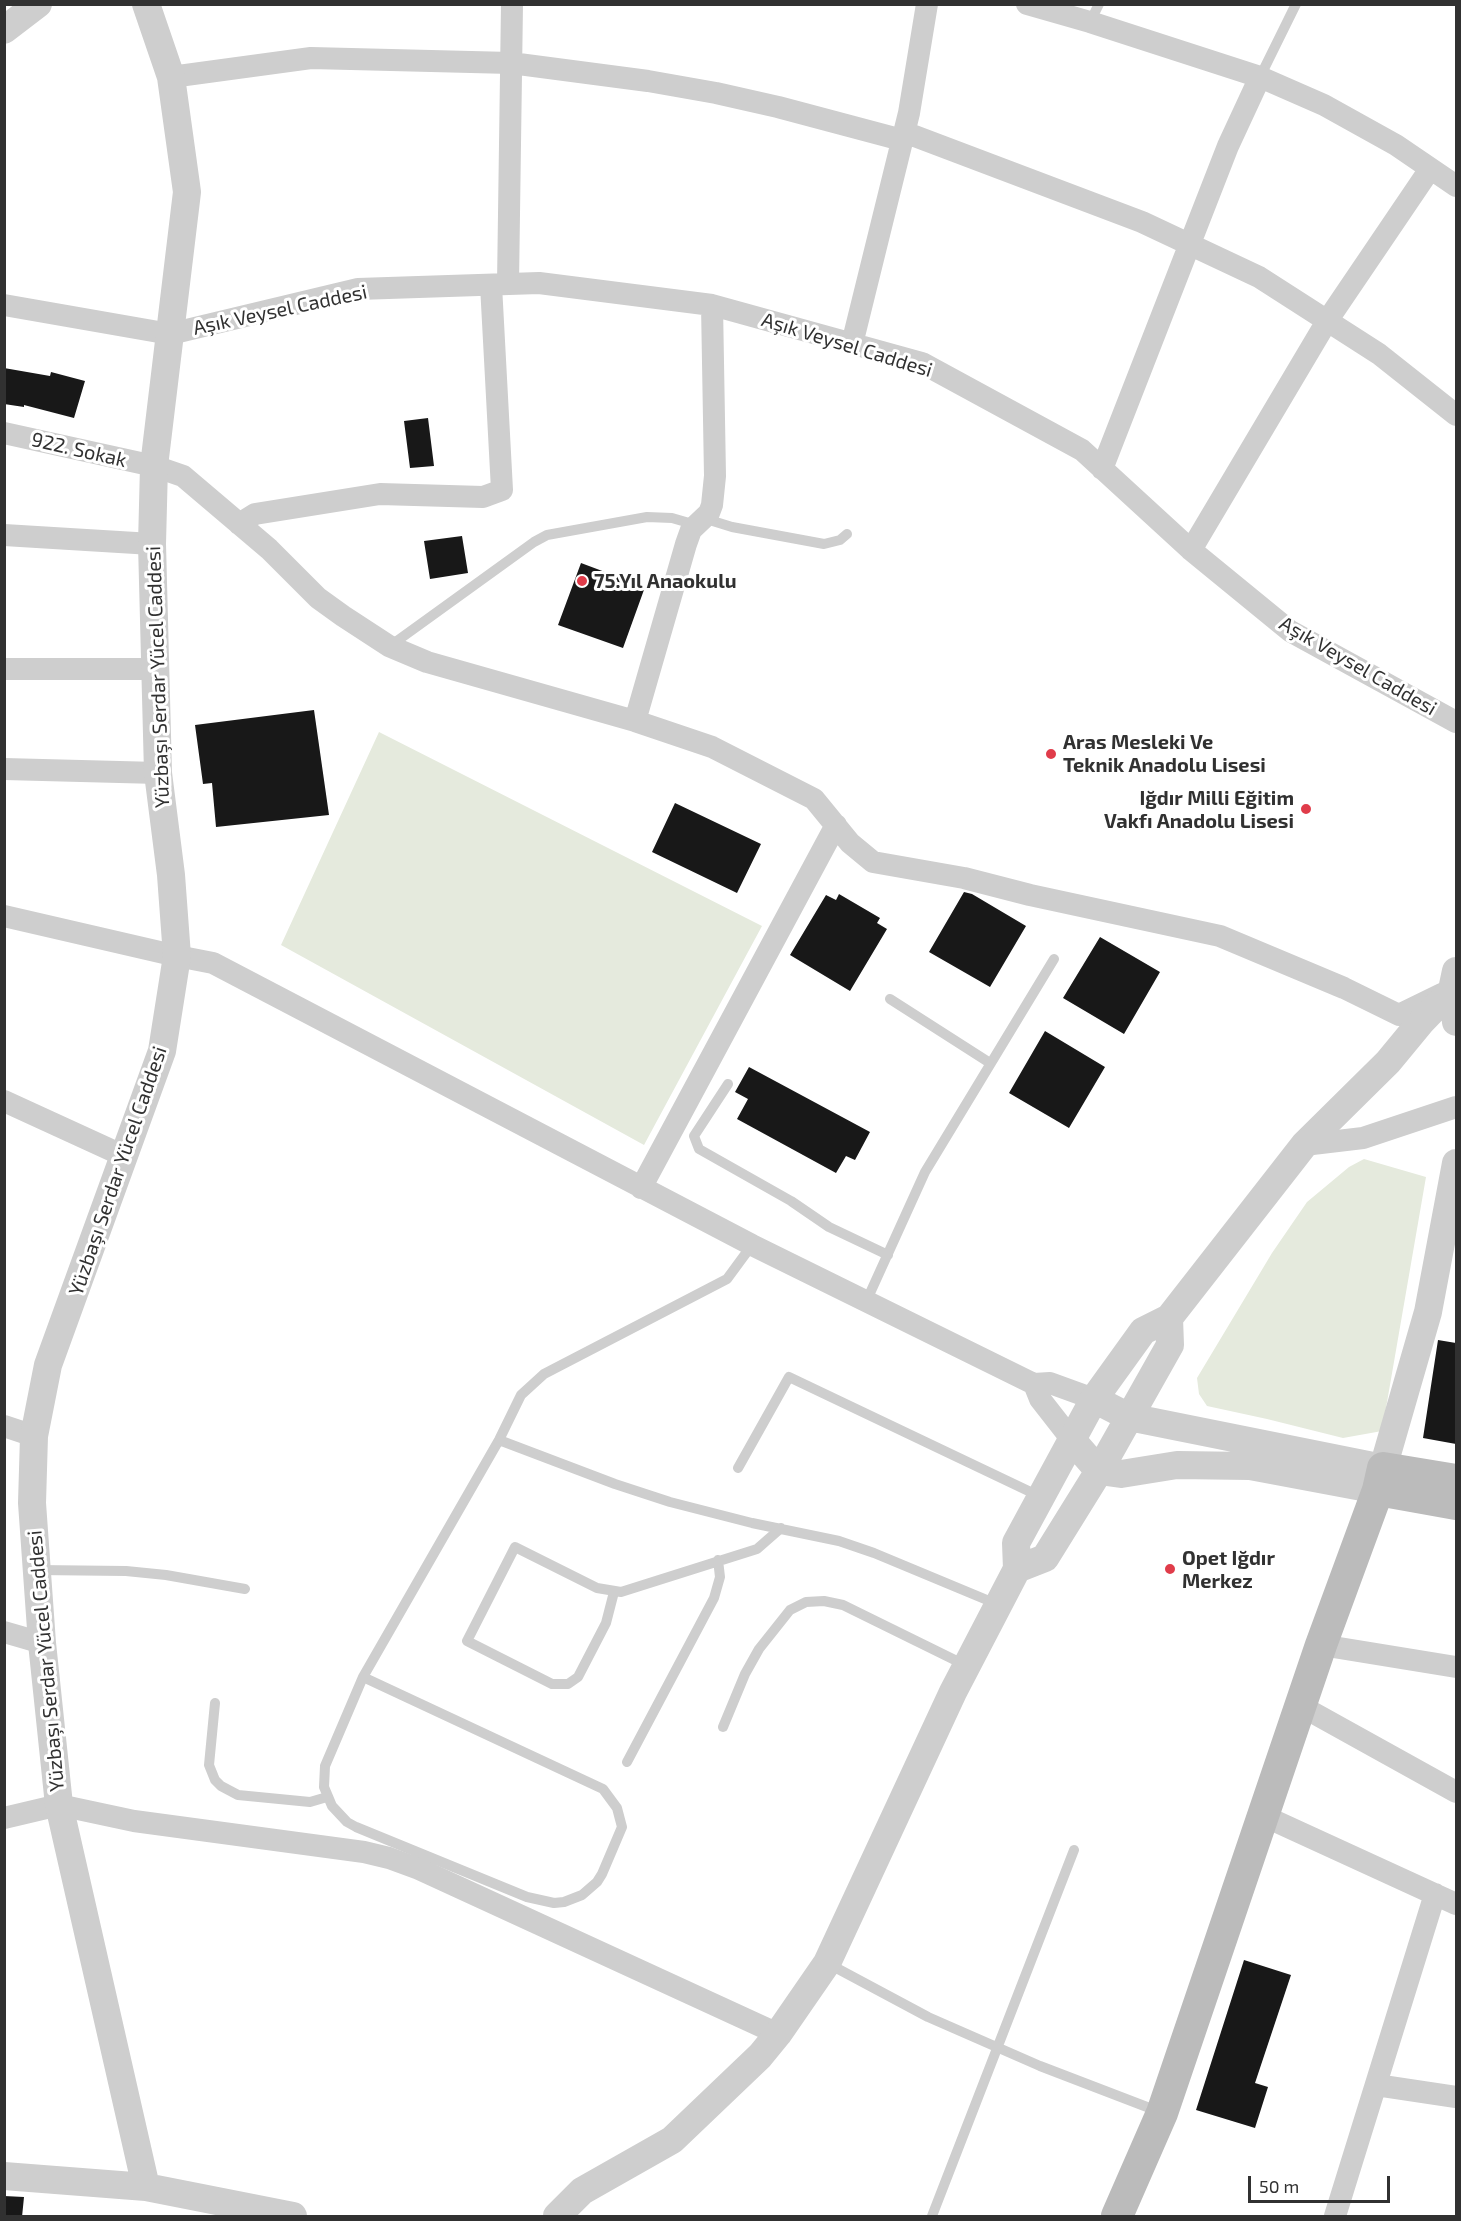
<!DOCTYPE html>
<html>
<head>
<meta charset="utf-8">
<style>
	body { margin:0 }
	#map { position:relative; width:1461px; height:2221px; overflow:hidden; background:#fff; font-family:"Exo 2",sans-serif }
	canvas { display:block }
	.frame { position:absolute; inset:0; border:6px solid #313131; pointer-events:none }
	.scale { position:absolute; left:1248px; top:2176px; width:142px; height:27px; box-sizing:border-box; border:3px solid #313131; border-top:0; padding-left:8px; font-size:18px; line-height:21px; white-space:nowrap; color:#313131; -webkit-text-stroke:4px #fff; paint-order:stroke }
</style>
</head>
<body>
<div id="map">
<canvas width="1461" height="2221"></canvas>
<div class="frame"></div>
<div class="scale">50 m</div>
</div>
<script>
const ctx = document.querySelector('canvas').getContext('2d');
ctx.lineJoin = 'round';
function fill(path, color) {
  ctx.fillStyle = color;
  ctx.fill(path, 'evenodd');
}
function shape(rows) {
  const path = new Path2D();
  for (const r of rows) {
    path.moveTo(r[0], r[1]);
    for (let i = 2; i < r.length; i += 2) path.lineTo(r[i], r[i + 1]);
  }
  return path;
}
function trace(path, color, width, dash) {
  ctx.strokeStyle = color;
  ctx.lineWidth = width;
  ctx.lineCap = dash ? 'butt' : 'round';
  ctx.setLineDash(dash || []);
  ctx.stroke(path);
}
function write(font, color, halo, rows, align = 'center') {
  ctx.font = font + ' "Exo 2",sans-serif';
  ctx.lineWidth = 6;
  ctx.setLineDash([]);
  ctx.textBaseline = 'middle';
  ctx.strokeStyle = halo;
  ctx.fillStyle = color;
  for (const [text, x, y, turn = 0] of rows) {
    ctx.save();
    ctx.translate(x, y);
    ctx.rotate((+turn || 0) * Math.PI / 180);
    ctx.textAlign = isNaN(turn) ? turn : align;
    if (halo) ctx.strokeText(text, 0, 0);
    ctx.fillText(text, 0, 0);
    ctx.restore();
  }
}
const green = shape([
	[379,732,762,926,644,1145,281,945],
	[1364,1159,1426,1177,1382,1431,1343,1438,1267,1419,1207,1406,1199,1394,1197,1378,1272,1253,1307,1202,1349,1167]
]);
const building = shape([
	[4,368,50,376,51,372,85,381,74,418,24,405,24,407,4,404],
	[428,418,434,466,410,468,404,421],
	[462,536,468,573,430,579,424,541],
	[581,563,645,587,623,648,558,625],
	[314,710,329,815,216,827,212,783,203,784,195,725],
	[675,803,761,844,737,893,652,852],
	[964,892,972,894,1026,926,990,987,929,952],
	[839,894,880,918,877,923,887,929,850,991,790,955,826,895,836,900],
	[1100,937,1160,972,1124,1034,1063,998],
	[1045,1031,1105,1067,1069,1128,1009,1093],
	[749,1067,870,1132,855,1160,846,1156,836,1173,737,1119,748,1099,735,1092],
	[1438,1340,1456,1343,1456,1444,1423,1438],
	[1244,1960,1291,1975,1255,2083,1268,2087,1255,2128,1196,2110],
	[4,2196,24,2197,22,2217,4,2217]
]);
const service = shape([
	[1090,22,1099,4],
	[1260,77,1296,4],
	[703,518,732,527,824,544,840,540,847,534],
	[390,646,534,542,547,535,647,517,672,518,696,525],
	[890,999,990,1063],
	[728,1084,694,1136,699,1149,791,1201,829,1227,888,1255],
	[866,1302,925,1172,1054,959],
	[499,1440,615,1484,670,1502,752,1523,839,1541,874,1553,999,1605],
	[738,1468,789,1377,1039,1496],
	[37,1570,126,1571,166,1575,245,1589],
	[614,1592,606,1623,578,1677,568,1684,552,1684,467,1641,515,1547,597,1588,621,1592,757,1549,781,1528],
	[363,1677,603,1789,617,1808,622,1827,602,1874,597,1882,582,1895,564,1902,554,1903,527,1897,356,1827,347,1822,332,1806,324,1787,325,1766,363,1677,499,1440,521,1395,544,1374,727,1279,752,1245],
	[215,1703,209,1765,215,1780,221,1786,238,1795,310,1802,327,1797],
	[723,1727,745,1674,759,1649,790,1610,806,1602,824,1601,843,1605,965,1665],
	[627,1762,714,1598,720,1577,718,1560],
	[827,1963,928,2017,1040,2066,1160,2112],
	[932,2216,1074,1850]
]);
const minor = shape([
	[1027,4,1090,22,1260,77,1324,105,1396,145,1456,186],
	[171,77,311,58,511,63,648,81,716,93,778,107,902,140],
	[904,132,1142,222,1259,277,1379,354,1456,415],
	[508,284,512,4],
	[4,305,170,334,358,289,539,283,712,305,922,363,1082,450,1191,550,1290,631,1456,722],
	[852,344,909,113,927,4],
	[4,433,154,466,183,476,269,549,318,598,343,616,389,646,427,662,635,721,712,747,814,799,850,843,873,862,964,878,1030,895,1220,936,1344,988,1399,1015,1442,994],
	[1102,469,1228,146,1260,77],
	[239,524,255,514,380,494,483,497,502,490,491,285],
	[4,535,152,544],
	[1191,550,1327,321,1430,169],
	[4,669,154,669],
	[635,721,686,544,691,530,709,513,712,505,715,476,712,305],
	[4,769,158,773],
	[4,916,177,956,213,963,752,1245,1034,1384,1050,1383,1094,1399],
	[4,1101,124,1156],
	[1304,1145,1363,1138,1456,1107],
	[641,1188,836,825],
	[1034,1384,1040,1399,1072,1440],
	[4,1426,34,1436],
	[4,1632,42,1643],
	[1321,1645,1456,1667],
	[1301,1706,1456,1792],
	[1264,1816,1456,1904],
	[4,1818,59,1805,134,1821,364,1852,389,1858,419,1869,778,2034],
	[1376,2085,1456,2097],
	[1335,2216,1435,1894]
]);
const tertiary = shape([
	[4,30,38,4],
	[1452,990,1456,1022],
	[1094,1399,1129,1417,1383,1468,1428,1312,1456,1163],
	[1072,1440,1099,1471,1121,1474,1177,1465,1250,1466,1378,1490],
	[1017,1569,1045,1558,1099,1471,1170,1345,1169,1318],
	[4,2176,146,2187,293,2216],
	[146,2187,59,1805,42,1643,32,1503,34,1436,48,1365,162,1051,177,956,171,875,158,773,152,544,154,466,187,192,171,77,146,4],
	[557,2216,582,2191,672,2140,760,2056,778,2034,827,1963,953,1692,1017,1569,1016,1543,1094,1399,1143,1331,1169,1318,1304,1145,1388,1062,1421,1022,1452,990,1456,971]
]);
const secondary = shape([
	[1378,1490,1456,1504],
	[1117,2216,1162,2113,1321,1645,1378,1490,1383,1468,1456,1480]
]);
const markers = [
	[582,581,6,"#e03c4a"],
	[1051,754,6,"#e03c4a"],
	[1306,809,6,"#e03c4a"],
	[1170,1569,6,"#e03c4a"]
];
const streetNames = [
	["Aşık Veysel Caddesi",280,310,-12],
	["Aşık Veysel Caddesi",847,345,17],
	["922. Sokak",79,450,13],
	["Aşık Veysel Caddesi",1358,666,30],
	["Yüzbaşı Serdar Yücel Caddesi",158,677,-92],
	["Yüzbaşı Serdar Yücel Caddesi",118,1171,-71],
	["Yüzbaşı Serdar Yücel Caddesi",46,1661,-95]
];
const poiNames = [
	["75.Yıl Anaokulu",594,581],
	["Aras Mesleki Ve",1063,742],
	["Teknik Anadolu Lisesi",1063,765],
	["Iğdır Milli Eğitim",1294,798,"right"],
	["Vakfı Anadolu Lisesi",1294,821,"right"],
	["Opet Iğdır",1182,1558],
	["Merkez",1182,1581]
];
fill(green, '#e5eadd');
fill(building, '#181818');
trace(service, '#cecece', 10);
trace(minor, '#cecece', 22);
trace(tertiary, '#cecece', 28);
trace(secondary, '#bbb', 32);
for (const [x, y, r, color] of markers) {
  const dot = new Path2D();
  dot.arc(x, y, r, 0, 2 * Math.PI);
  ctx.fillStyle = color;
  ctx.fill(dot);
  trace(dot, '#fff', 2);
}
write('20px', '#313131', '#fff', streetNames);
write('bold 20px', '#313131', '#fff', poiNames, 'left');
</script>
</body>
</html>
